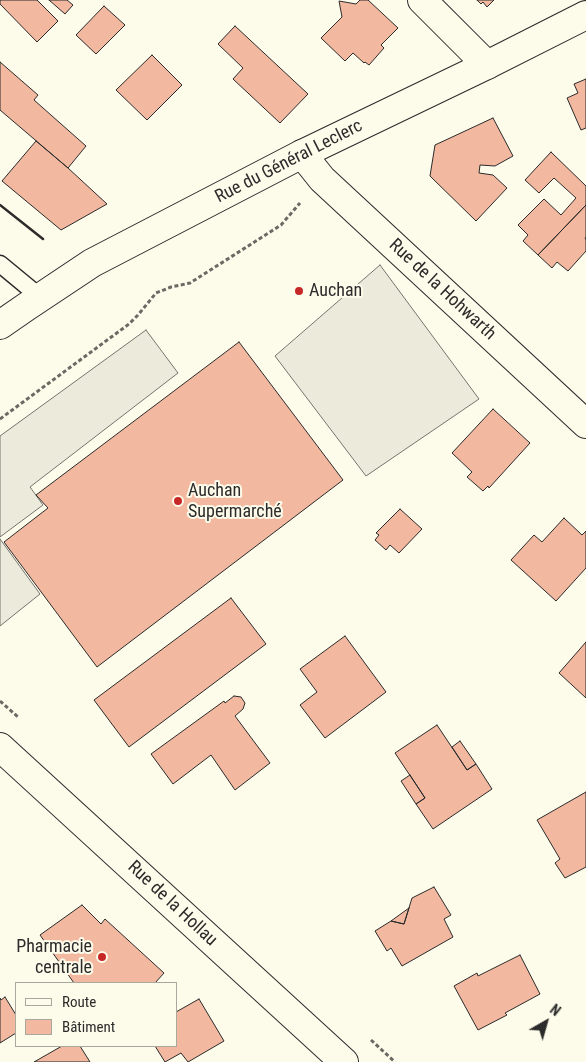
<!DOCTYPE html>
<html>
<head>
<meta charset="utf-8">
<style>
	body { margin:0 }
	#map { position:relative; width:586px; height:1062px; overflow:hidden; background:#fdfbea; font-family:"Roboto Condensed",sans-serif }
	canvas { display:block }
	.legend { position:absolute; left:15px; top:982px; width:162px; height:65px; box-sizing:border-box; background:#fdfbea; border:1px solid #a9a89e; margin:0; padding:6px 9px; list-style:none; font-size:15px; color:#2b2b2b }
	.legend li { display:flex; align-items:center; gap:10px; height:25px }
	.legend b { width:25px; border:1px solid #a9a89e }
	.north { position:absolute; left:521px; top:997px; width:50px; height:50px; -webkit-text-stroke:4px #fdfbea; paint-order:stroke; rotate:38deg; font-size:14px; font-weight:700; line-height:20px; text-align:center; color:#2b2b2b }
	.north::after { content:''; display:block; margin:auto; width:18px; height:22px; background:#2b2b2b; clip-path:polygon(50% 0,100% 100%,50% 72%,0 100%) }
</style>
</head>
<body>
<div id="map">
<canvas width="586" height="1062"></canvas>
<ul class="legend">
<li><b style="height:6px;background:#fdfbea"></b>Route</li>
<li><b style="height:14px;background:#f2b8a0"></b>Bâtiment</li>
</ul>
<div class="north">N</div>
</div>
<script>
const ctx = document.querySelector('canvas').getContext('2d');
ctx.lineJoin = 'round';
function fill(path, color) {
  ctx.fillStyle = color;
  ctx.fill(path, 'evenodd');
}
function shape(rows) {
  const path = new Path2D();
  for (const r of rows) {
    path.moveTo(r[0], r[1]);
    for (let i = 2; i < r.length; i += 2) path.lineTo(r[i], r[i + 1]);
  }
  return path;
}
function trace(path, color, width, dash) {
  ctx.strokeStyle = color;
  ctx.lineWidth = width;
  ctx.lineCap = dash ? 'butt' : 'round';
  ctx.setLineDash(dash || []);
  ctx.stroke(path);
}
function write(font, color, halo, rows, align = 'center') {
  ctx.font = font + ' "Roboto Condensed",sans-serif';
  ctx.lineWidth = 4;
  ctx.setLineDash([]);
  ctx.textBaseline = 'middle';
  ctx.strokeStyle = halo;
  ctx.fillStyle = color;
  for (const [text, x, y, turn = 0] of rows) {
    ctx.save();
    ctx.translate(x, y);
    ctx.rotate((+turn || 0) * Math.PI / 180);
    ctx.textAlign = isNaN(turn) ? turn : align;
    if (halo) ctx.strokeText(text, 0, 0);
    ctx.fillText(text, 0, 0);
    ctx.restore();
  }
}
const parking = shape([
	[380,265,479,399,366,476,275,356,380,265],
	[146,330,178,373,30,487,43,505,0,537,0,436,146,330],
	[0,539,40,594,0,626,0,539]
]);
const building = shape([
	[0,0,37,0,58,21,37,42,0,4,0,0],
	[49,0,67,0,73,5,65,14,49,0],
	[360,0,368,0,398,28,381,45,384,48,369,65,365,62,364,63,353,53,345,61,321,38,342,17,339,1,356,4,360,0],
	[477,0,494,0,487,7,483,2,481,4,477,0],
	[104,6,125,25,96,54,76,35,104,6],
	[235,26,308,94,280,123,233,79,243,68,218,44,235,26],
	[152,55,182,85,147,120,116,90,152,55],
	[0,62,38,95,34,100,86,146,68,168,0,110,0,62],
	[586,79,586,128,581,130,567,98,578,93,574,84,586,79],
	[493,118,513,156,495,166,480,165,479,173,493,175,507,188,476,221,430,176,435,145,493,118],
	[36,141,68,168,107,204,61,230,2,181,36,141],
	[551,152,586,186,586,205,538,255,523,241,528,235,518,225,544,199,561,215,576,198,554,178,539,193,525,180,551,152],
	[586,205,586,237,585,238,586,240,586,251,568,271,557,262,552,268,538,255,586,205],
	[239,342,343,480,97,667,4,542,48,508,36,495,239,342],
	[493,409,530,443,489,488,488,486,483,491,467,477,472,472,452,453,493,409],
	[400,509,422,529,399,553,390,545,386,550,375,540,379,535,376,533,400,509],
	[564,518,582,535,586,531,586,568,556,601,511,560,534,535,542,542,564,518],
	[231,598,266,644,129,747,94,700,231,598],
	[345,636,386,692,325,738,300,705,317,692,300,669,345,636],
	[586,642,586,698,559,673,586,642],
	[234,696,241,697,245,703,243,709,235,716,270,763,235,790,211,755,173,784,151,754,224,701,225,703,234,696],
	[437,725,467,770,476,764,492,789,433,829,416,804,425,798,395,753,437,725],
	[460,741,476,764,467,770,452,747,460,741],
	[410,775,425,798,416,804,401,781,410,775],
	[586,792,586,867,565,878,555,863,560,859,537,820,586,792],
	[434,887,451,915,444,919,453,937,402,966,391,948,387,951,375,931,391,921,404,924,412,898,434,887],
	[82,905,101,924,105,919,164,973,155,983,74,983,40,935,82,905],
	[409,908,404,924,391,921,409,908],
	[520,955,540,994,505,1013,507,1015,478,1030,454,986,477,973,478,976,520,955],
	[5,997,16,1015,16,1033,0,1043,0,998,1,1000,5,997],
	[199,999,224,1041,188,1062,181,1053,165,1062,155,1046,176,1046,176,1012,199,999],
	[62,1046,80,1046,90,1062,34,1062,62,1046]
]);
const path = shape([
	[0,419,129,324,138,315,156,293,171,287,190,283,281,225,300,203],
	[0,701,18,717],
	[371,1040,395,1062]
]);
const service = shape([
	[0,264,40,297]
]);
const minor = shape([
	[422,0,487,65],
	[302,154,322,179,586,424],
	[0,747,344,1062]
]);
const secondary = shape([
	[0,325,26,307,92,263,302,154,487,65,586,15]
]);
const wall = shape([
	[0,205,43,239]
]);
const markers = [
	[299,291,5,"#c62828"],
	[178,501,5,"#c62828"],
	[102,957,5,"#c62828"]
];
const streetNames = [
	["Rue du Général Leclerc",289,162,-27],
	["Rue de la Hohwarth",442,290,43],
	["Rue de la Hollau",172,904,43]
];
const poiNames = [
	["Auchan",309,291],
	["Auchan",188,491],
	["Supermarché",188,512],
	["Pharmacie",92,947,"right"],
	["centrale",92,968,"right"]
];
fill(parking, '#eceadb');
trace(parking, '#74746e', 1);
fill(building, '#f2b8a0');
trace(building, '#2b2b2b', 1);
trace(service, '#2b2b2b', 19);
trace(minor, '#2b2b2b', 30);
trace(secondary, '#2b2b2b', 30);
trace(path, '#6a6964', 3, [4, 2.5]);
trace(service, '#fdfbea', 16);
trace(minor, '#fdfbea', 28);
trace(secondary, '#fdfbea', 28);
trace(wall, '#2b2b2b', 2.5);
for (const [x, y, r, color] of markers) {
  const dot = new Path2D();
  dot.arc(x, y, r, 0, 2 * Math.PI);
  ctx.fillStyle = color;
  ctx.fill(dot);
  trace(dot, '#fdfbea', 2);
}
write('18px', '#2b2b2b', '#fdfbea', streetNames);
write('18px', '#2b2b2b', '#fdfbea', poiNames, 'left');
</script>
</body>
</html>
